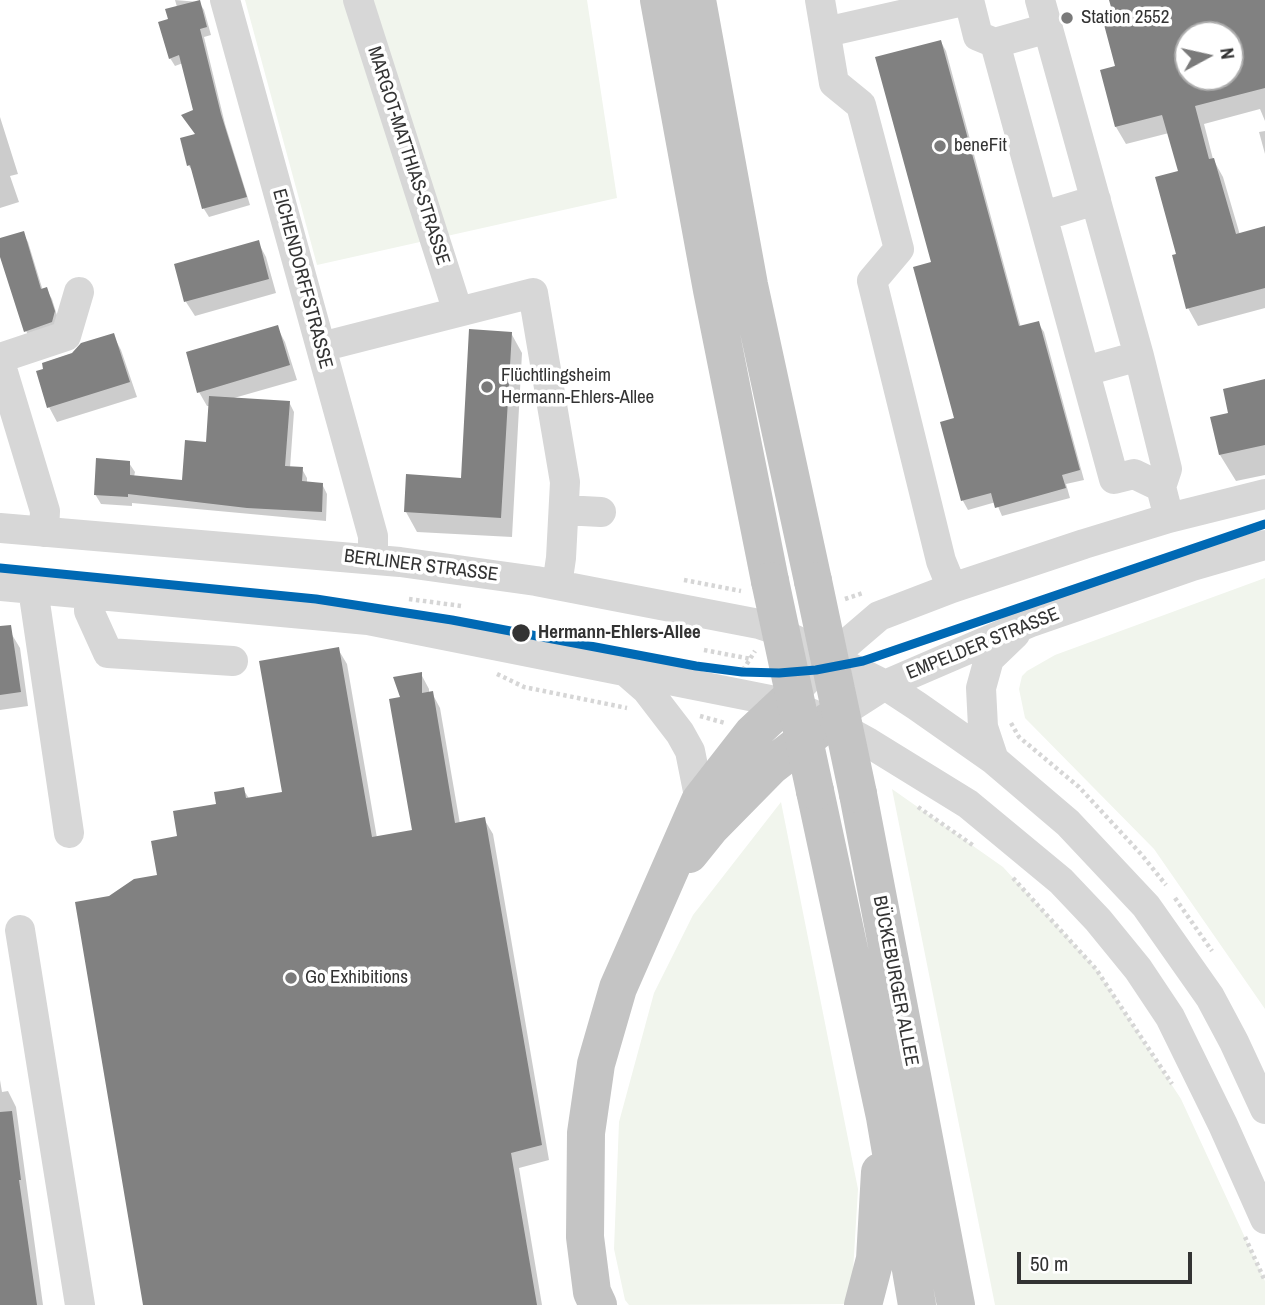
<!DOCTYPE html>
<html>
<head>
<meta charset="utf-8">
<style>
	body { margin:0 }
	#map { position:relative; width:1265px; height:1305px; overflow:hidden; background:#fff; font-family:"Archivo Narrow",sans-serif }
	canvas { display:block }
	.north { position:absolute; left:1174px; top:21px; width:70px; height:70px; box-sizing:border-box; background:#fff; border:2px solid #adadad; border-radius:50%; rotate:82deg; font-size:19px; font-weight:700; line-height:28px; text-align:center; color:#333 }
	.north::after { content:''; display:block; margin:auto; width:24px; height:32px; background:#7a7a7a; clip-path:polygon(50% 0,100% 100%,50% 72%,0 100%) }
	.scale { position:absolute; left:1017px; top:1252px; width:175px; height:32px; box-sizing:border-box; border:4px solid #333; border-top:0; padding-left:9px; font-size:21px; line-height:24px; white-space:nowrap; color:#333; -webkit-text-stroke:5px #fff; paint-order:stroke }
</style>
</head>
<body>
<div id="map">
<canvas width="1265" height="1305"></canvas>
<div class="north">N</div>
<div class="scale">50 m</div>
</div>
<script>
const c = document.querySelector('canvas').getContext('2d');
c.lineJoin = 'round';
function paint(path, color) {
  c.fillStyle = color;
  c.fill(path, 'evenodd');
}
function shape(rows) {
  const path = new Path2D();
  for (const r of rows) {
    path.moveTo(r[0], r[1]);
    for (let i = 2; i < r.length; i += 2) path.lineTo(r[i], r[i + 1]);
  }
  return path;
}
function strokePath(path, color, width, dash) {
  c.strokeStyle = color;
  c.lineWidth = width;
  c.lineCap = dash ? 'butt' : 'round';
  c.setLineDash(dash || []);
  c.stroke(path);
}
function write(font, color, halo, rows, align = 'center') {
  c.font = font + ' "Archivo Narrow",sans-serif';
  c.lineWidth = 7;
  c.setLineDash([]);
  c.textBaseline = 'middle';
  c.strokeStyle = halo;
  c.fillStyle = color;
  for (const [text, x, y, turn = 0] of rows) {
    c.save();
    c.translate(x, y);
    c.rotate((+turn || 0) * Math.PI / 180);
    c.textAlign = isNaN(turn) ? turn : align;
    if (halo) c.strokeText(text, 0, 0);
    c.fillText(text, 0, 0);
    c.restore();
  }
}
const green = shape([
	[245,0,587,0,617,198,317,265],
	[1265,578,1265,1009,1154,849,1025,718,1019,689,1022,676,1027,671,1055,655],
	[892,789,1003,867,1096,969,1181,1099,1265,1281,1265,1305,995,1305],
	[781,802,858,1189,851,1304,629,1305,625,1300,614,1249,619,1122,654,993,693,915]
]);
const shadow = shape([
	[175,0,199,2,204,10,211,35,204,37,225,124,250,205,209,217,204,209,194,173,189,166,182,139,197,135,196,111,183,63,175,66,170,58,170,21,177,7],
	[1111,0,1265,0,1265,121,1260,109,1204,124,1213,159,1223,177,1240,235,1265,228,1265,308,1198,326,1188,308,1178,255,1180,172,1169,133,1126,144,1116,127,1117,67,1115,15],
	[1188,35,1230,35,1230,77,1188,77],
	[941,42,946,51,1021,328,1038,323,1044,332,1084,480,1066,484,1070,498,1002,516,996,502,968,510,963,501,942,423,956,419,933,264],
	[0,117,18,174,10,176,19,202,0,208],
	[1265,131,1265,154,1259,132],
	[23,233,28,242,43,291,46,289,52,299,59,322,31,340,26,331,0,250,0,240],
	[258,242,266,257,276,293,195,316,186,302,176,265],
	[277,327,285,342,297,380,234,398,289,402,294,412,290,468,302,469,307,478,307,483,322,484,327,494,326,521,132,503,132,506,101,504,95,494,129,463,135,472,134,477,184,482,208,444,210,406,207,406,199,392],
	[511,333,522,353,512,537,417,532,406,512,462,479],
	[113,335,121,350,137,397,57,422,49,407],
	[1265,381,1265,475,1236,481,1220,455,1212,418,1230,414],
	[11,633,20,648,28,706,0,710,0,635],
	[338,649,347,664,377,838,414,832,402,698,421,674,429,689,429,694,432,693,440,708,460,824,484,819,493,834,549,1160,519,1168,542,1305,145,1305,109,898,159,876,179,838,218,805,243,789,250,800,284,794],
	[0,1080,2,1092,8,1091,16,1107,43,1305,0,1305]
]);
const building = shape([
	[200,0,207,27,200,29,221,114,247,197,202,209,190,165,187,166,180,138,195,134,181,115,193,110,179,55,169,59,158,22,168,19,165,9],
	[1109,0,1265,0,1265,88,1195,106,1209,159,1214,158,1236,234,1265,226,1265,288,1186,309,1172,255,1176,254,1155,177,1178,171,1162,115,1115,127,1100,70,1115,66,1102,17,1113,14],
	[1188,35,1230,35,1230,77,1188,77],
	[941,40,1019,326,1039,321,1080,470,1062,475,1066,488,995,508,991,493,961,501,940,422,954,418,913,267,931,262,875,57],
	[24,231,41,289,47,287,55,311,52,322,24,332,0,257,0,238],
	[259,240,269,279,184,302,174,264],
	[278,325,290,365,197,393,186,352],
	[469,329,512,332,501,518,404,512,406,474,461,478],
	[114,333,130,382,47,408,36,371,43,369,42,363,72,353,81,343],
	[1265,379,1265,445,1219,455,1210,417,1228,413,1223,389],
	[209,396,290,401,285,466,303,467,302,481,323,483,322,512,247,508,128,494,128,497,94,495,96,458,130,461,130,475,182,480,185,440,206,442],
	[11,625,21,692,0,695,0,626],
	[339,647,372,837,412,830,389,699,400,697,393,677,422,672,422,693,433,691,455,823,485,817,542,1145,511,1153,537,1305,143,1305,75,902,109,896,134,879,157,875,151,841,177,836,173,811,216,804,214,792,228,790,244,787,246,798,282,792,259,661],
	[12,1111,21,1180,19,1180,37,1305,0,1305,0,1112]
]);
const path = shape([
	[684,580,741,591],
	[409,599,461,606],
	[845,599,863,593],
	[704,650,751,659],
	[743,670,755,651],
	[497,674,524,687,627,708],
	[700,716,725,723],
	[1011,723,1019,737,1079,787,1141,854,1166,885],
	[918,807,974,846],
	[1013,878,1096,969,1172,1084],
	[1175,898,1212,951],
	[1245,1237,1265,1281]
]);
const minor = shape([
	[225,0,373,536,373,559],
	[358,0,458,312],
	[820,0,834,83,861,105,899,249,872,281,941,561,952,588],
	[969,0,978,36,995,43,1048,28],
	[1040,0,1139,356,1167,469,1161,487,1169,518],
	[826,32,967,0],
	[995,43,1114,479,1134,474,1161,487],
	[1043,216,1096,200],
	[321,347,533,293,565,482,561,558,557,585],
	[0,358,66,336,79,292],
	[0,362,45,511,44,532],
	[1085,371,1139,356],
	[564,510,601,512],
	[0,528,400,562,536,581,759,624,771,628,885,685,917,706,994,760,1068,823,1146,906,1210,997,1234,1042,1265,1109],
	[0,586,368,620,785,703,829,721,869,743,968,804,1061,881,1098,920,1138,969,1170,1017,1223,1125,1265,1219],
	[33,589,69,833],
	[89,594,89,611,108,653,233,661],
	[624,670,647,690,680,733,690,751,700,801],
	[785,703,816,670,879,616,952,588,1084,544,1169,518,1265,494],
	[829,721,885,685,1031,622,1192,566,1265,545],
	[994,760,983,727,981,688,989,659,1015,634],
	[20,930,80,1305]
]);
const highway = shape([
	[659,0,712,290,770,581],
	[697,0,749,285,813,581],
	[815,791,885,1117,917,1305],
	[858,794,956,1305],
	[689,854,710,828,771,766,829,721],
	[598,1305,592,1292,585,1237,586,1133,596,1064,618,988,700,801,753,733,785,703],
	[863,1305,875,1259,880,1172]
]);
const highwayBridge = shape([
	[770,581,815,791],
	[813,581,858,794]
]);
const tram1 = shape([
	[0,568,316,599,452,620,696,666,742,672,779,673,816,670,863,661,1265,524]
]);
const markers = [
	[1067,18,7,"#7a7a7a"],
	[940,146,7,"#7a7a7a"],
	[487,387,7,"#7a7a7a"],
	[521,633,10,"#333"],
	[291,978,7,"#7a7a7a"]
];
const poiNames = [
	["Station 2552",1081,18],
	["beneFit",954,146],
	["Flüchtlingsheim",501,376],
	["Hermann-Ehlers-Allee",501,398],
	["Go Exhibitions",305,978]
];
const streetNames = [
	["MARGOT-MATTHIAS-STRASSE",408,156,72],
	["EICHENDORFFSTRASSE",302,279,75],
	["BERLINER STRASSE",421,566,7],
	["EMPELDER STRASSE",983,644,-22],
	["BÜCKEBURGER ALLEE",895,981,79]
];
const stopNames = [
	["Hermann-Ehlers-Allee",538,633]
];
paint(green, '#f1f5ed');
paint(shadow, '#0003');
paint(building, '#818181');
strokePath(path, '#d6d6d6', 4.5, [3.5, 3.5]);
strokePath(minor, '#d7d7d7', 30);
strokePath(highway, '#c4c4c4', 38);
strokePath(highwayBridge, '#c4c4c4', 38);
strokePath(tram1, '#0069b4', 9);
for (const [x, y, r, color] of markers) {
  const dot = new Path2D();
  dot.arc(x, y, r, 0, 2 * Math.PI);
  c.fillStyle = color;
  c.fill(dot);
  strokePath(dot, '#fff', 2.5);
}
write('19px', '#333', '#fff', poiNames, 'left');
write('19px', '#333', '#fff', streetNames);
write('bold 19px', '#333', '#fff', stopNames, 'left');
</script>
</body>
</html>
